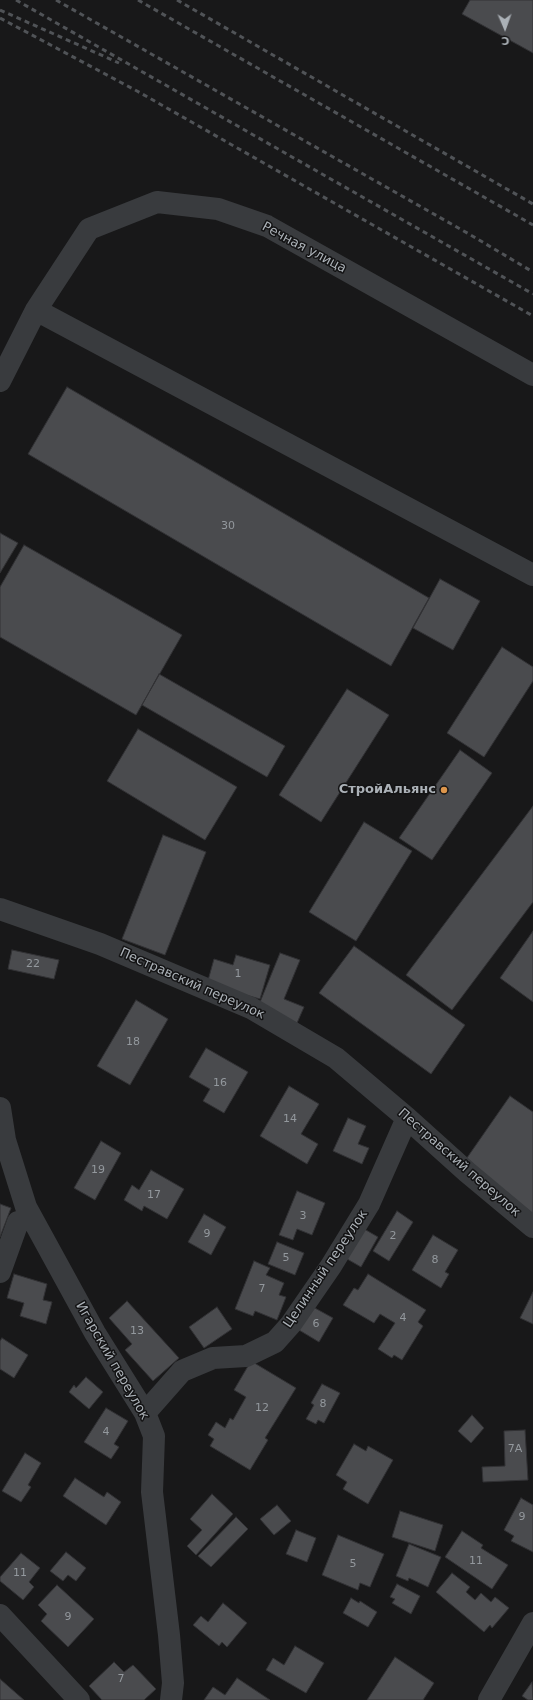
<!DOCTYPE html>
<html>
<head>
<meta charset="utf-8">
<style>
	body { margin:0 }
	#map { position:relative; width:533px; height:1700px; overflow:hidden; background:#181819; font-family:"DejaVu Sans",sans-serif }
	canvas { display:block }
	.north { position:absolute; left:485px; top:8px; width:40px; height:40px; -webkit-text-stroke:3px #131314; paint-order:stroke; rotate:178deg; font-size:11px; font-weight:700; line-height:16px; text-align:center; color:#abb1b7 }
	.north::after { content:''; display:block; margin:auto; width:14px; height:18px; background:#abb1b7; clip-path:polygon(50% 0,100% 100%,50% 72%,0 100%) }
</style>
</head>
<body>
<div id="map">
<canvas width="533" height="1700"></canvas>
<div class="north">С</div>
</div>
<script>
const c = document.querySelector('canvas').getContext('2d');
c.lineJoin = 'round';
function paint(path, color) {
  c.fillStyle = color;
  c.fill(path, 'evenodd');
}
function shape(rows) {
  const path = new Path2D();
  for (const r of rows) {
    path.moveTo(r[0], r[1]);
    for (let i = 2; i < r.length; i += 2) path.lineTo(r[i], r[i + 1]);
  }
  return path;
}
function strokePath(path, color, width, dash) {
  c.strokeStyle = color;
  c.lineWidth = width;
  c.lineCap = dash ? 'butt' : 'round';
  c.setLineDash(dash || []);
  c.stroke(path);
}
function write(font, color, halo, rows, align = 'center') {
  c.font = font + ' "DejaVu Sans",sans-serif';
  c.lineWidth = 3;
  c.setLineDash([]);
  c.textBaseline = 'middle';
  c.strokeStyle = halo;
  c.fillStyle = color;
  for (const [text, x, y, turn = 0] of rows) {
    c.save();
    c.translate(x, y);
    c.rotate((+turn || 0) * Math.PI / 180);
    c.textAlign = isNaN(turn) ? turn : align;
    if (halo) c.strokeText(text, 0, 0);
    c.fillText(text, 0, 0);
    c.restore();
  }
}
const building = shape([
	[470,0,533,0,533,53,462,14,470,0],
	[67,387,429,598,391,666,28,454,67,387],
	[0,533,18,543,0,573,0,533],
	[24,545,182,635,136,715,0,637,0,587,24,545],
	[440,579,480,601,453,650,413,628,440,579],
	[502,647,533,667,533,681,484,757,447,733,502,647],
	[159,674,285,746,267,777,142,705,159,674],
	[347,689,389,715,321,822,279,795,347,689],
	[138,729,237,787,205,840,107,781,138,729],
	[460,750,492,773,432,860,399,838,460,750],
	[533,806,533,902,452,1010,406,975,533,806],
	[364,822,412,851,356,941,309,912,364,822],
	[163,835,206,852,165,955,122,939,163,835],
	[533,931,533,1002,500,978,533,931],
	[354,946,465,1025,431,1074,319,993,354,946],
	[12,950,59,960,54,979,8,969,12,950],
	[280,953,300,960,284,999,304,1007,297,1023,258,1007,280,953],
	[236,955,270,965,260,999,207,984,214,959,233,965,236,955],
	[136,1000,168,1019,130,1085,97,1066,136,1000],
	[206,1048,248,1072,224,1113,203,1101,210,1089,189,1077,206,1048],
	[289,1086,319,1104,301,1134,318,1144,307,1164,260,1136,289,1086],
	[510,1096,533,1112,533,1215,462,1165,510,1096],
	[348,1118,366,1126,358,1144,369,1148,362,1164,333,1151,348,1118],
	[101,1141,121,1153,95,1200,74,1188,101,1141],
	[151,1170,184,1189,167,1219,144,1206,142,1211,124,1200,132,1185,139,1190,151,1170],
	[297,1191,325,1203,312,1235,297,1229,293,1240,279,1235,297,1191],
	[0,1204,11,1208,0,1237,0,1204],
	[397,1211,413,1222,389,1261,373,1251,397,1211],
	[204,1214,226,1227,211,1255,188,1242,204,1214],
	[359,1226,378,1237,361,1267,342,1256,359,1226],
	[433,1235,458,1250,445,1272,449,1274,441,1288,412,1270,433,1235],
	[277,1242,304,1253,295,1275,268,1264,277,1242],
	[254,1261,270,1268,266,1275,284,1283,279,1295,286,1297,277,1320,255,1311,253,1316,235,1309,254,1261],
	[14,1274,47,1284,43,1300,52,1302,46,1324,20,1316,24,1303,7,1298,14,1274],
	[368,1274,426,1310,418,1322,423,1326,402,1360,394,1355,392,1358,378,1349,395,1323,380,1314,374,1323,343,1305,354,1288,358,1290,368,1274],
	[533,1292,533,1324,520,1318,533,1292],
	[127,1301,179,1358,153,1381,125,1350,132,1344,109,1318,127,1301],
	[217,1307,232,1329,204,1348,189,1327,217,1307],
	[313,1307,333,1318,319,1342,299,1330,313,1307],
	[2,1338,28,1355,14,1378,0,1369,0,1341,2,1338],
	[251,1361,296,1388,265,1438,268,1440,250,1470,210,1446,214,1439,208,1435,216,1422,225,1428,230,1418,233,1420,246,1397,234,1390,251,1361],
	[86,1377,103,1392,89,1409,69,1392,74,1385,76,1388,86,1377],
	[322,1384,340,1393,324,1423,318,1420,316,1424,306,1419,314,1405,311,1403,322,1384],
	[106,1408,128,1421,114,1444,119,1447,111,1459,84,1442,106,1408],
	[472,1415,484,1428,471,1443,458,1431,472,1415],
	[525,1430,528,1480,483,1482,482,1467,505,1466,504,1431,525,1430],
	[354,1444,366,1451,368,1446,393,1460,368,1504,343,1489,347,1482,336,1475,354,1444],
	[25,1453,41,1463,28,1485,31,1487,21,1502,2,1491,25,1453],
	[75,1478,104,1497,107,1492,121,1502,106,1525,63,1496,75,1478],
	[212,1494,233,1514,196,1555,187,1546,202,1530,190,1519,212,1494],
	[521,1498,533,1505,533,1552,511,1541,514,1536,504,1530,521,1498],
	[277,1505,291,1521,274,1535,260,1519,277,1505],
	[400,1511,443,1525,435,1551,392,1537,400,1511],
	[236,1517,248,1529,211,1567,198,1556,236,1517],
	[296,1530,316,1538,307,1562,286,1554,296,1530],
	[462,1531,483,1545,481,1548,508,1565,492,1589,445,1557,462,1531],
	[338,1535,384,1554,370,1587,360,1583,358,1590,322,1575,338,1535],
	[409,1544,441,1557,428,1587,409,1578,408,1581,396,1576,409,1544],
	[66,1552,86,1568,76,1581,68,1575,63,1581,50,1571,66,1552],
	[21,1553,40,1568,29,1582,34,1587,23,1600,0,1581,0,1577,21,1553],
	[452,1573,470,1587,466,1592,475,1600,481,1593,491,1602,495,1597,509,1608,492,1628,490,1625,484,1632,436,1592,452,1573],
	[397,1584,420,1596,411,1614,392,1603,395,1599,390,1597,397,1584],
	[57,1585,94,1619,68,1647,41,1621,47,1614,38,1605,57,1585],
	[351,1598,359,1603,360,1601,377,1612,368,1627,343,1613,351,1598],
	[223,1603,247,1623,227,1647,222,1642,219,1646,193,1625,201,1616,208,1622,223,1603],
	[295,1646,324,1663,306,1693,266,1670,273,1658,284,1665,295,1646],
	[395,1657,434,1683,423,1700,367,1700,395,1657],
	[114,1662,124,1672,133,1665,156,1689,144,1700,102,1700,89,1686,114,1662],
	[237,1678,270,1700,204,1700,213,1687,225,1695,237,1678],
	[0,1679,24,1700,0,1700,0,1679],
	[532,1682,533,1700,528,1700,522,1696,532,1682]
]);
const minor = shape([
	[36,310,533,575],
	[0,381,36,310,89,229,157,202,218,209,267,226,533,375],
	[0,909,100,944,251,1008,336,1058,407,1118,467,1172,533,1227],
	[0,1108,5,1140,26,1207,95,1333,145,1413,154,1436,152,1492,169,1635,173,1683,171,1700],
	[0,1272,18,1222],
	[145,1413,182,1371,213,1358,246,1356,275,1342,291,1324,331,1266,369,1204,407,1118],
	[0,1615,79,1700],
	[489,1700,533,1623]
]);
const rail = shape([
	[16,0,533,294],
	[56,0,469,234,533,272],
	[138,0,533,225],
	[177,0,533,204],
	[0,10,119,63],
	[0,18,137,91,533,316]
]);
const markers = [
	[444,790,4,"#dd964c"]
];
const numberNames = [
	["30",228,526],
	["22",33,964],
	["1",238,974],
	["18",133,1042],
	["16",220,1083],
	["14",290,1119],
	["19",98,1170],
	["17",154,1195],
	["3",303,1216],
	["9",207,1234],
	["2",393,1236],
	["5",286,1258],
	["8",435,1260],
	["7",262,1289],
	["4",403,1318],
	["6",316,1324],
	["13",137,1331],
	["8",323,1404],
	["12",262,1408],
	["4",106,1432],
	["7А",515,1449],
	["9",522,1517],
	["11",476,1561],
	["5",353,1564],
	["11",20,1573],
	["9",68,1617],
	["7",121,1679]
];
const streetNames = [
	["Речная улица",304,248,28],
	["Пестравский переулок",192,984,24],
	["Пестравский переулок",459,1163,41],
	["Целинный переулок",326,1269,-56],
	["Игарский переулок",112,1361,60]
];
const poiNames = [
	["СтройАльянс",436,790]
];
paint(building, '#4a4b4e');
strokePath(building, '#323235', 1);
strokePath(minor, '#393b3e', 22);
strokePath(rail, '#505357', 3, [5, 4]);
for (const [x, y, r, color] of markers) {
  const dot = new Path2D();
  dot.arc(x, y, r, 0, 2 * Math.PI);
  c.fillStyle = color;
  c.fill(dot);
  strokePath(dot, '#131314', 1.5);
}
write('11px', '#93989d', null, numberNames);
write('13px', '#abb1b7', '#131314', streetNames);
write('bold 13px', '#abb1b7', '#131314', poiNames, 'right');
</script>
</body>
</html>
